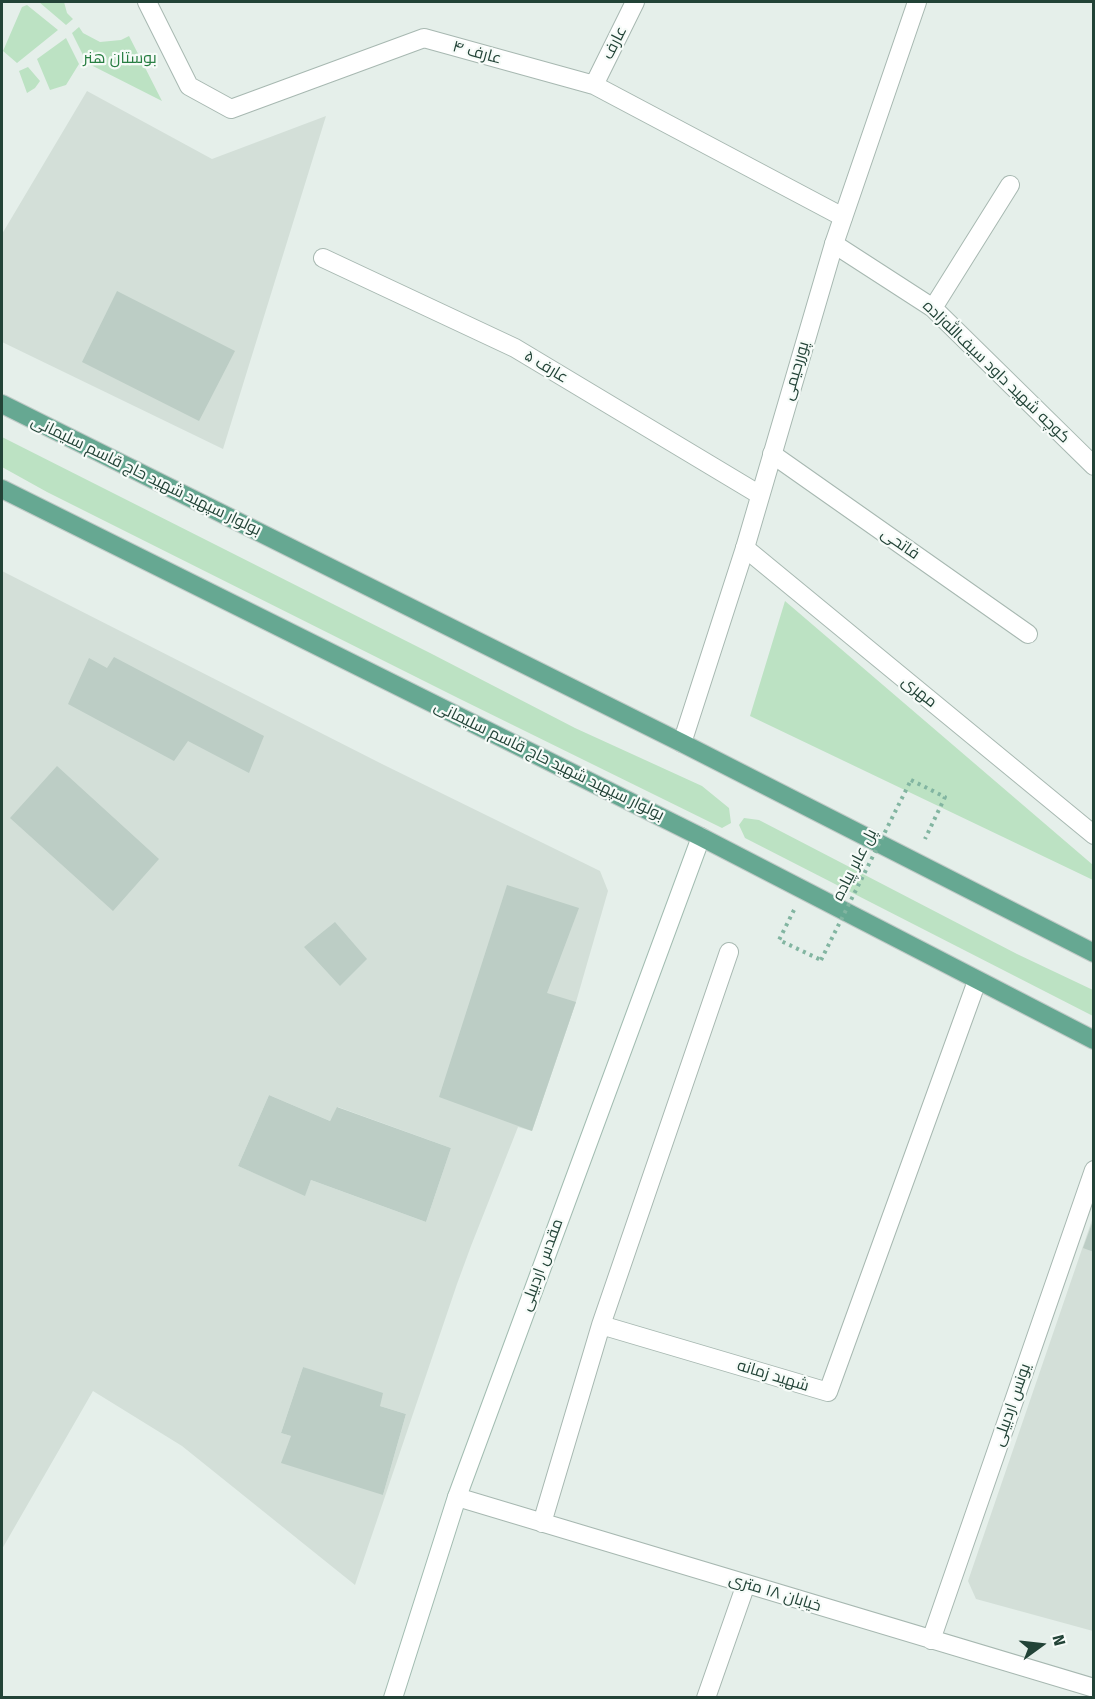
<!DOCTYPE html>
<html>
<head>
<meta charset="utf-8">
<style>
	body { margin:0 }
	#map { position:relative; width:1095px; height:1699px; overflow:hidden; background:#e5efea; font-family:"Fira Sans",sans-serif }
	canvas { display:block }
	.frame { position:absolute; inset:0; border:3px solid #224337; pointer-events:none }
	.north { position:absolute; left:1011px; top:1615px; width:60px; height:60px; -webkit-text-stroke:4px #f6fbf8; paint-order:stroke; rotate:75deg; font-size:16px; font-weight:700; line-height:24px; text-align:center; color:#224337 }
	.north::after { content:''; display:block; margin:auto; width:21px; height:27px; background:#224337; clip-path:polygon(50% 0,100% 100%,50% 72%,0 100%) }
</style>
</head>
<body>
<div id="map">
<canvas width="1095" height="1699"></canvas>
<div class="frame"></div>
<div class="north">N</div>
</div>
<script>
const c = document.querySelector('canvas').getContext('2d');
c.lineJoin = 'round';
function paint(path, color) {
  c.fillStyle = color;
  c.fill(path, 'evenodd');
}
function shape(rows) {
  const path = new Path2D();
  for (const r of rows) {
    path.moveTo(r[0], r[1]);
    for (let i = 2; i < r.length; i += 2) path.lineTo(r[i], r[i + 1]);
  }
  return path;
}
function strokePath(path, color, width, dash) {
  c.strokeStyle = color;
  c.lineWidth = width;
  c.lineCap = dash ? 'butt' : 'round';
  c.setLineDash(dash || []);
  c.stroke(path);
}
function write(font, color, halo, rows, align = 'center') {
  c.font = font + ' "Fira Sans",Cairo,sans-serif';
  c.lineWidth = 4.5;
  c.setLineDash([]);
  c.textBaseline = 'middle';
  c.strokeStyle = halo;
  c.fillStyle = color;
  for (const [text, x, y, turn = 0] of rows) {
    c.save();
    c.translate(x, y);
    c.rotate((+turn || 0) * Math.PI / 180);
    c.textAlign = isNaN(turn) ? turn : align;
    if (halo) c.strokeText(text, 0, 0);
    c.fillText(text, 0, 0);
    c.restore();
  }
}
const built = shape([
	[87,91,212,159,326,116,223,449,2,342,2,234],
	[2,571,382,764,600,871,608,891,576,1002,532,1131,518,1127,471,1246,457,1284,355,1585,182,1446,93,1391,2,1549],
	[269,1095,330,1121,338,1107,451,1148,426,1222,311,1180,305,1195,238,1166],
	[303,1367,380,1406,406,1414,383,1495,291,1436,281,1433],
	[1093,1217,1093,1631,976,1599,968,1581]
]);
const green = shape([
	[39,2,64,2,67,13,73,19,66,25],
	[27,5,58,30,17,63,3,51,22,7],
	[79,27,83,33,100,42,121,40,129,36,162,101,87,63,72,33],
	[66,38,79,64,66,85,50,90,37,59],
	[28,67,40,81,35,88,27,93,19,71],
	[2,437,432,654,575,728,702,786,729,808,731,823,722,828,458,698,47,492,2,467],
	[785,601,1093,865,1093,880,750,716],
	[744,818,759,820,1017,954,1093,990,1093,1016,745,838,739,825]
]);
const building = shape([
	[117,291,235,351,199,421,82,362],
	[114,657,264,736,249,773,188,741,174,761,68,704,89,658,107,668],
	[57,766,159,859,113,911,10,818],
	[507,885,579,908,547,993,576,1002,532,1131,439,1097],
	[335,922,367,959,340,986,304,947],
	[269,1095,330,1121,337,1107,451,1148,426,1222,311,1180,305,1196,238,1166],
	[1094,1218,1094,1252,1083,1248],
	[303,1367,383,1393,380,1406,406,1414,383,1495,281,1463,291,1436,281,1433]
]);
const path = shape([
	[911,780,945,797,925,839],
	[794,910,779,940,821,960]
]);
const minor = shape([
	[147,2,189,86,231,109,424,38,594,85,843,217],
	[594,85,635,2],
	[834,244,933,308,1094,466],
	[323,258,515,348,760,495],
	[933,308,1010,185],
	[772,454,1028,634],
	[745,548,1094,835],
	[601,1325,729,952],
	[457,1497,1094,1688],
	[542,1523,601,1325,828,1392,977,981],
	[931,1640,1094,1170],
	[706,1698,746,1584]
]);
const tertiary = shape([
	[682,743,745,548,834,244,917,2]
]);
const secondary = shape([
	[393,1698,457,1497,701,837]
]);
const primary = shape([
	[2,404,682,743,1094,953],
	[2,489,701,837,1094,1040]
]);
const pathBridge = shape([
	[821,960,911,780]
]);
const streetNames = [
	["عارف",615,43,-63],
	["عارف ۴",477,53,15],
	["عارف ۵",546,367,31],
	["پوررحیمی",796,371,-74],
	["کوچه شهید داود سیف‌الله‌زاده",996,372,44],
	["بولوار سپهبد شهید حاج قاسم سلیمانی",146,476,26],
	["فاتحی",900,544,35],
	["مهری",919,692,39],
	["بولوار سپهبد شهید حاج قاسم سلیمانی",549,761,26],
	["پل عابر پیاده",855,865,-63],
	["مقدس اردبیلی",542,1265,-70],
	["شهید زمانه",773,1376,17],
	["یونس اردبیلی",1012,1405,-71],
	["خیابان ۱۸ متری",775,1593,17]
];
const parkNames = [
	["بوستان هنر",120,59]
];
paint(built, '#d3dfd8');
paint(green, '#bce2c3');
paint(building, '#bccdc5');
strokePath(minor, '#a7b8b1', 20);
strokePath(tertiary, '#a7b8b1', 20);
strokePath(secondary, '#a2bcb1', 20);
strokePath(primary, '#c1cac7', 20);
strokePath(path, '#82b5a1', 4, [3, 4.5]);
strokePath(minor, '#fff', 18);
strokePath(tertiary, '#fff', 18);
strokePath(secondary, '#fff', 18);
strokePath(primary, '#66a892', 18);
strokePath(pathBridge, '#82b5a1', 4, [3, 4.5]);
write('16px', '#224337', '#f6fbf8', streetNames);
write('16px', '#287e42', '#f6fbf8', parkNames);
</script>
</body>
</html>
